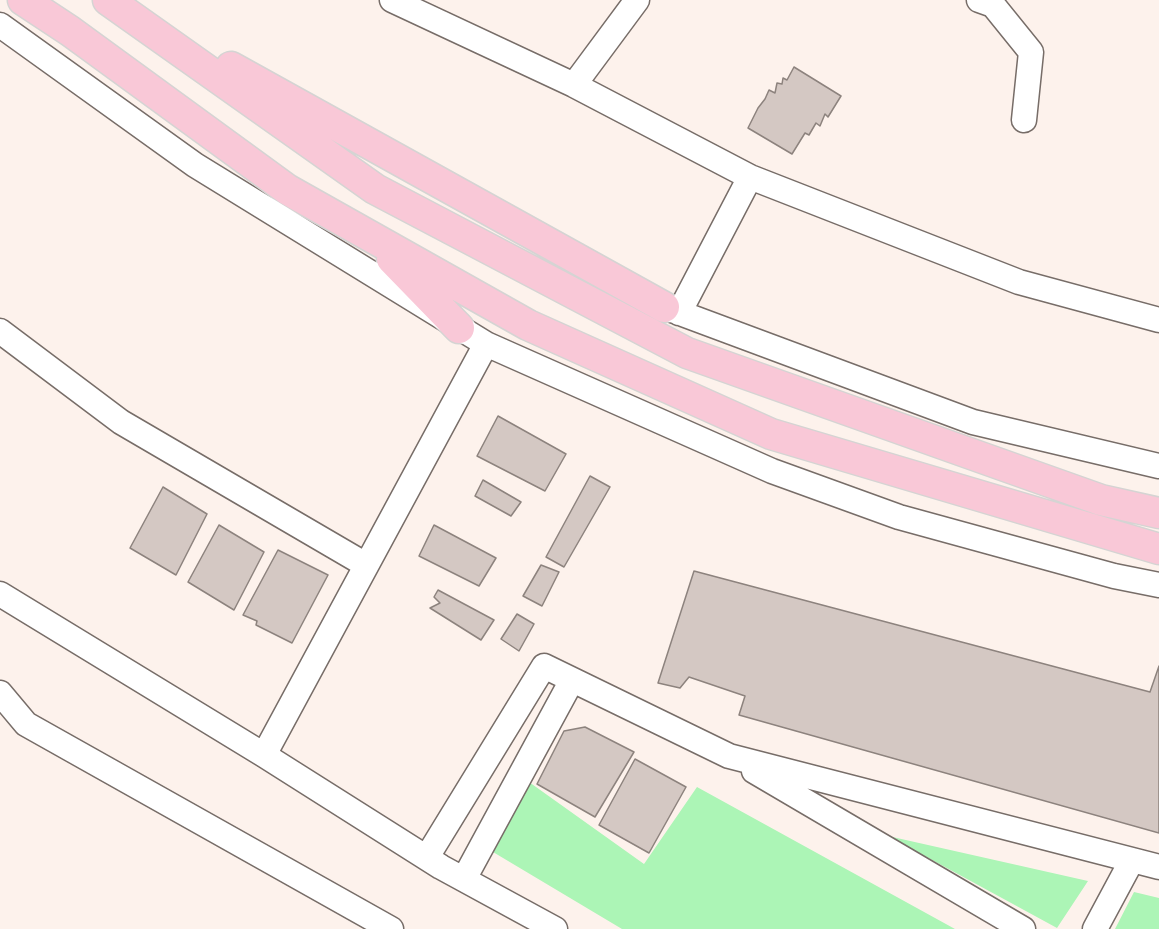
<!DOCTYPE html>
<html>
<head>
<meta charset="utf-8">
<style>
	body { margin:0 }
	canvas { display:block; background:#fdf2ec }
</style>
</head>
<body>
<canvas width="1159" height="929"></canvas>
<script>
const c = document.querySelector('canvas').getContext('2d');
c.lineJoin = 'round';
function paint(path, color) {
  c.fillStyle = color;
  c.fill(path, 'evenodd');
}
function shape(rows) {
  const path = new Path2D();
  for (const r of rows) {
    path.moveTo(r[0], r[1]);
    for (let i = 2; i < r.length; i += 2) path.lineTo(r[i], r[i + 1]);
  }
  return path;
}
function strokePath(path, color, width, dash) {
  c.strokeStyle = color;
  c.lineWidth = width;
  c.lineCap = dash ? 'butt' : 'round';
  c.setLineDash(dash || []);
  c.stroke(path);
}
const green = shape([
	[529,782,644,864,697,787,955,929,622,929,493,852],
	[888,836,1088,881,1057,928],
	[1134,892,1159,898,1159,929,1115,929]
]);
const building = shape([
	[794,67,841,96,828,117,825,114,820,126,816,123,809,135,805,133,792,154,748,128,758,108,765,99,769,90,775,93,777,83,782,84,783,78,787,80,794,67],
	[498,416,566,454,545,491,477,456,498,416],
	[590,476,610,487,564,567,546,557,590,476],
	[483,480,521,502,511,516,475,496,483,480],
	[163,487,207,514,176,575,130,548,163,487],
	[219,525,264,552,234,610,188,582,219,525],
	[434,525,496,558,479,586,419,556,434,525],
	[278,550,328,575,292,643,256,625,257,621,243,615,278,550],
	[541,565,559,572,542,606,523,596,541,565],
	[694,571,1150,692,1159,666,1159,833,739,715,745,696,689,677,680,688,658,683,694,571],
	[438,590,494,620,481,640,430,608,440,603,434,597,438,590],
	[517,614,534,624,519,651,501,639,517,614],
	[585,727,634,752,595,817,537,784,564,731,585,727],
	[635,759,686,787,649,853,599,825,635,759]
]);
const minor = shape([
	[392,0,574,85,750,177,1019,282,1159,320],
	[979,0,993,5,1031,52,1024,120],
	[0,25,195,165,486,344,772,471,899,517,1114,576,1159,585],
	[574,85,637,0],
	[664,307,973,422,1159,466],
	[679,313,750,177],
	[0,331,121,422,366,565],
	[0,594,264,755,441,867,555,929],
	[0,693,26,724,391,929],
	[264,755,486,344],
	[754,771,1023,929],
	[427,857,544,666,729,756,1159,867],
	[464,879,572,680],
	[1095,929,1132,860]
]);
const major = shape([
	[23,0,70,31,288,190,528,325,771,434,1159,549],
	[108,0,375,189,687,353,1101,500,1159,513],
	[231,67,664,307],
	[392,259,459,328]
]);
paint(green, '#acf5b6');
paint(building, '#d4c8c3');
strokePath(building, '#8d837e', 1.5);
strokePath(minor, '#776d68', 27);
strokePath(major, '#d5d4d3', 33);
strokePath(minor, '#fff', 24);
strokePath(major, '#f9c8d7', 30);
</script>
</body>
</html>
